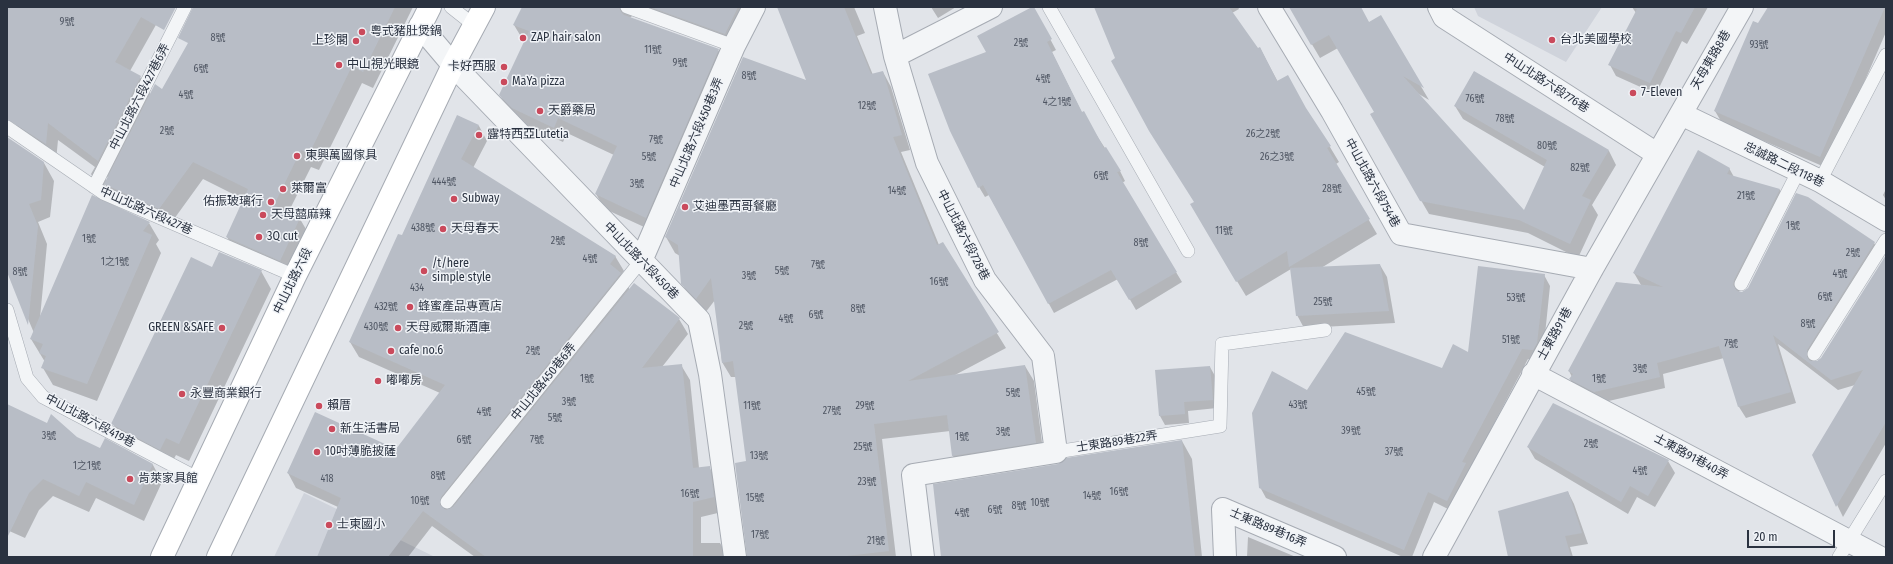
<!DOCTYPE html>
<html>
<head>
<meta charset="utf-8">
<style>
	body { margin:0 }
	#map { position:relative; width:1893px; height:564px; overflow:hidden; background:#e1e4e9; font-family:"Fira Sans Condensed",sans-serif }
	canvas { display:block }
	.frame { position:absolute; inset:0; border:8px solid #2a3240; pointer-events:none }
	.scale { position:absolute; left:1747px; top:530px; width:88px; height:18px; box-sizing:border-box; border:2px solid #2a3240; border-top:0; padding-left:5px; font-size:12px; line-height:14px; white-space:nowrap; color:#2a3240; -webkit-text-stroke:3px #f0f3f7; paint-order:stroke }
</style>
</head>
<body>
<div id="map">
<canvas width="1893" height="564"></canvas>
<div class="frame"></div>
<div class="scale">20 m</div>
</div>
<script>
const c = document.querySelector('canvas').getContext('2d');
c.lineJoin = 'round';
function paint(path, color) {
  c.fillStyle = color;
  c.fill(path, 'evenodd');
}
function shape(rows) {
  const path = new Path2D();
  for (const r of rows) {
    path.moveTo(r[0], r[1]);
    for (let i = 2; i < r.length; i += 2) path.lineTo(r[i], r[i + 1]);
  }
  return path;
}
function strokePath(path, color, width, dash) {
  c.strokeStyle = color;
  c.lineWidth = width;
  c.lineCap = dash ? 'butt' : 'round';
  c.setLineDash(dash || []);
  c.stroke(path);
}
function write(font, color, halo, rows, align = 'center') {
  c.font = font + ' "Fira Sans Condensed","Noto Sans TC",sans-serif';
  c.lineWidth = 3;
  c.setLineDash([]);
  c.textBaseline = 'middle';
  c.strokeStyle = halo;
  c.fillStyle = color;
  for (const [text, x, y, turn = 0] of rows) {
    c.save();
    c.translate(x, y);
    c.rotate((+turn || 0) * Math.PI / 180);
    c.textAlign = isNaN(turn) ? turn : align;
    if (halo) c.strokeText(text, 0, 0);
    c.fillText(text, 0, 0);
    c.restore();
  }
}
const built = shape([
	[1474,7,1602,7,1566,62,1478,16],
	[304,493,435,557,274,557]
]);
const shadow = shape([
	[7,7,166,7,130,71,140,77,151,95,163,90,209,7,413,7,373,88,362,83,319,170,311,167,288,213,300,219,310,236,290,278,237,255,227,237,245,200,203,179,169,226,116,202,105,184,101,191,91,174,95,167,58,140,56,161,26,140,7,109],
	[100,171,109,178,107,182],
	[523,7,753,7,734,49,634,14,630,18,718,50,727,65,655,232,605,209,596,194,614,155,567,133,563,142,522,123,509,110,500,95,526,41,523,40,514,25],
	[778,7,854,7,865,33,857,36,873,75,883,72,891,87,910,150,901,152,939,245,942,244,1006,348,955,375,1025,366,1034,381,1044,458,962,471,953,456,950,431,882,439,896,557,748,557,747,462,736,377,731,377,722,362,715,300,705,313,691,299,682,283,680,256,675,253,666,237,808,82],
	[931,7,956,7,938,18],
	[1033,7,1056,50,1052,52,1082,113,1120,171,1125,181,1122,183,1182,282,1136,310,1118,279,1054,313,989,195,985,197,979,187,987,53],
	[1095,7,1238,7,1239,9,1232,13,1258,49,1260,48,1278,82,1309,114,1330,147,1339,162,1336,164,1377,234,1321,268,1380,265,1387,277,1395,323,1304,328,1297,315,1291,269,1246,296,1200,220,1195,202,1116,59],
	[1290,7,1360,7,1369,23,1380,17,1429,100,1417,93,1524,212,1545,167,1463,119,1455,106,1474,72,1609,151,1616,165,1592,205,1598,215,1578,258,1528,233,1429,214,1371,114,1375,112,1338,48,1320,58],
	[1632,7,1708,7,1687,44,1682,41,1656,94,1616,76,1610,65,1636,13],
	[1769,7,1886,7,1886,32,1827,168,1722,123,1715,111,1759,24],
	[458,116,479,126,487,141,473,168,615,256,624,271,621,275,630,290,634,284,679,319,688,334,662,367,681,365,690,380,699,468,709,467,718,482,722,512,701,517,701,543,720,543,728,557,475,557,432,526,408,557,318,557,338,507,296,488,288,473,396,450,440,393,359,357,350,342,402,237],
	[7,138,44,163,54,181,50,217,38,222,47,244,40,318,149,223,159,240,156,244,161,253,97,401,53,385,43,368,45,362,31,339,34,333,7,269],
	[1729,168,1734,177,1780,190,1786,201,1739,292,1742,293,1874,243,1881,254,1813,362,1818,362,1822,359,1886,257,1886,443,1843,517,1813,455,1855,385,1838,390,1778,344,1796,403,1746,418,1739,407,1724,358,1663,374,1665,388,1600,403,1577,390,1570,379,1572,377,1569,371,1617,283,1641,285,1634,273],
	[1886,189,1886,200,1883,195],
	[212,268,261,271,271,289,189,461,176,455,170,466,123,441,113,424],
	[1544,275,1550,286,1543,354,1539,361,1528,359,1469,471,1454,512,1434,502,1412,557,1403,557,1266,498,1260,487,1308,391,1443,370,1469,354],
	[1210,367,1215,376,1217,408,1188,411,1189,423,1165,425,1160,416,1156,371],
	[7,414,100,450,105,440,153,465,162,482,144,521,96,498,89,512,53,496,39,510,25,538,7,530],
	[1182,441,1192,459,1202,557,959,557,1058,465],
	[1528,447,1668,461,1675,473,1655,507,1637,497,1628,514,1535,459],
	[1568,492,1574,504,1588,544,1570,547,1573,557,1509,557],
	[1248,537,1296,557,1247,557]
]);
const building = shape([
	[7,7,176,7,164,30,141,17,115,62,141,76,98,161,48,123,46,144,7,119],
	[193,7,395,7,363,72,352,66,309,154,301,150,274,205,300,218,280,261,226,237,248,189,193,162,159,209,104,184,155,84,162,89,188,43,178,38],
	[522,7,619,7,621,12,624,15,719,49,646,218,595,194,617,146,558,118,554,128,512,108,499,95,529,31,513,25],
	[650,7,738,7,725,34],
	[777,7,844,7,871,74,883,71,902,135,893,137,937,245,943,242,999,332,908,381,1025,365,1036,443,952,456,947,415,874,424,889,551,837,557,747,557,735,463,746,461,733,361,722,363,711,278,696,299,681,284,678,245,665,237,743,57,806,80],
	[1032,7,1034,7,1052,39,1047,42,1082,112,1084,111,1104,148,1106,147,1121,171,1117,172,1177,272,1129,300,1111,270,1048,304,983,185,978,188,950,131,928,74,986,52,977,36],
	[1094,7,1229,7,1258,48,1260,47,1277,81,1288,75,1306,108,1331,146,1327,148,1370,219,1289,267,1287,251,1236,282,1190,204,1194,202,1149,131,1111,61,1115,58],
	[1289,7,1361,7,1369,22,1381,15,1424,88,1403,76,1524,210,1547,160,1454,106,1474,71,1609,150,1582,196,1591,200,1570,244,1519,220,1420,201,1370,114,1374,112,1329,35,1311,45],
	[1632,7,1695,7,1681,33,1676,31,1650,83,1608,65,1637,9],
	[1768,7,1885,7,1820,157,1714,111,1753,21,1758,23],
	[457,115,479,125,461,159,616,256,610,264,621,273,441,497,440,505,446,510,453,507,634,283,680,318,642,368,682,364,693,468,710,466,714,497,693,502,693,557,486,557,423,511,388,557,317,557,341,498,287,473,315,412,396,449,445,385,349,342,398,234,402,235],
	[7,137,44,162,41,200,29,204,38,226,28,325,7,272],
	[1698,150,1730,168,1727,174,1780,189,1734,280,1733,285,1737,291,1742,292,1748,288,1796,193,1808,197,1875,242,1807,350,1807,357,1810,361,1817,361,1821,358,1886,255,1886,422,1836,507,1812,455,1863,370,1831,380,1773,335,1791,392,1738,407,1719,346,1657,363,1660,377,1594,392,1569,379,1573,374,1568,371,1616,282,1663,287,1633,273],
	[92,195,150,222,143,231,152,235,87,384,41,368,46,356,39,353,43,344,30,339],
	[219,252,262,270,179,444,166,438,160,450,111,424,191,257,212,267],
	[1380,264,1389,311,1296,316,1290,268],
	[1478,266,1545,274,1537,343,1533,350,1522,349,1462,462,1466,463,1447,501,1428,492,1404,550,1259,488,1252,413,1272,371,1307,390,1345,332,1442,368,1453,344,1468,352],
	[1210,366,1213,400,1184,402,1185,414,1159,416,1155,370],
	[1553,403,1669,460,1648,496,1630,486,1621,502,1527,447],
	[7,404,47,423,51,414,77,437,100,448,105,438,153,464,134,505,86,482,79,496,43,479,29,493,7,538],
	[1182,440,1195,557,941,557,933,484,1058,464,1066,458],
	[1568,491,1582,533,1565,536,1571,557,1508,557,1498,511]
]);
const lane = shape([
	[451,7,475,26],
	[627,7,734,46],
	[1049,7,1188,251],
	[7,127,103,193,295,276],
	[1820,181,1886,55],
	[94,187,185,7],
	[1741,284,1798,172],
	[7,310,27,378,43,397,199,479],
	[1814,354,1886,240],
	[1056,452,1220,426,1222,344,1325,330],
	[447,502,641,261],
	[1839,557,1886,481]
]);
const street = shape([
	[885,7,895,56,927,163,985,280,1043,356,1056,452,913,475,923,557],
	[1269,7,1332,111,1401,234,1592,269],
	[1439,7,1444,17,1657,154],
	[420,26,453,65,699,320,710,374,735,557],
	[895,56,991,7],
	[1681,114,1820,181,1886,220],
	[641,261,734,46,754,7],
	[1533,374,1879,557],
	[1225,557,1223,509,1335,557],
	[1434,557,1592,269,1742,7]
]);
const secondary = shape([
	[162,557,295,276,430,7],
	[218,557,453,65,484,7]
]);
const markers = [
	[362,32,4,"#ca4a5c"],
	[523,38,4,"#ca4a5c"],
	[1552,40,4,"#ca4a5c"],
	[356,41,4,"#ca4a5c"],
	[339,65,4,"#ca4a5c"],
	[504,67,4,"#ca4a5c"],
	[504,82,4,"#ca4a5c"],
	[1633,93,4,"#ca4a5c"],
	[540,111,4,"#ca4a5c"],
	[479,135,4,"#ca4a5c"],
	[297,156,4,"#ca4a5c"],
	[283,189,4,"#ca4a5c"],
	[454,199,4,"#ca4a5c"],
	[271,202,4,"#ca4a5c"],
	[685,207,4,"#ca4a5c"],
	[263,215,4,"#ca4a5c"],
	[443,229,4,"#ca4a5c"],
	[259,237,4,"#ca4a5c"],
	[424,271,4,"#ca4a5c"],
	[410,307,4,"#ca4a5c"],
	[222,328,4,"#ca4a5c"],
	[398,328,4,"#ca4a5c"],
	[391,351,4,"#ca4a5c"],
	[378,381,4,"#ca4a5c"],
	[182,394,4,"#ca4a5c"],
	[319,406,4,"#ca4a5c"],
	[332,429,4,"#ca4a5c"],
	[317,452,4,"#ca4a5c"],
	[130,479,4,"#ca4a5c"],
	[329,525,4,"#ca4a5c"]
];
const numberNames = [
	["9號",67,22],
	["8號",218,38],
	["2號",1021,43],
	["93號",1759,45],
	["11號",653,50],
	["9號",680,63],
	["6號",201,69],
	["8號",749,76],
	["4號",1043,79],
	["4號",186,95],
	["76號",1475,99],
	["4之1號",1057,102],
	["12號",867,106],
	["78號",1505,119],
	["2號",167,131],
	["26之2號",1263,134],
	["7號",656,140],
	["80號",1547,146],
	["5號",649,157],
	["26之3號",1277,157],
	["82號",1580,168],
	["6號",1101,176],
	["444號",444,182],
	["3號",637,184],
	["28號",1332,189],
	["14號",897,191],
	["21號",1746,196],
	["1號",1793,226],
	["438號",423,228],
	["11號",1224,231],
	["1號",89,239],
	["2號",558,241],
	["8號",1141,243],
	["2號",1853,253],
	["4號",590,259],
	["1之1號",115,262],
	["7號",818,265],
	["5號",782,271],
	["8號",20,272],
	["4號",1840,274],
	["3號",749,276],
	["16號",939,282],
	["434",417,288],
	["6號",1825,297],
	["53號",1516,298],
	["25號",1323,302],
	["432號",386,307],
	["8號",858,309],
	["6號",816,315],
	["4號",786,319],
	["8號",1808,324],
	["2號",746,326],
	["430號",376,327],
	["51號",1511,340],
	["7號",1731,344],
	["2號",533,351],
	["3號",1640,369],
	["1號",587,379],
	["1號",1599,379],
	["45號",1366,392],
	["5號",1013,393],
	["3號",569,402],
	["43號",1298,405],
	["11號",752,406],
	["29號",865,406],
	["27號",832,411],
	["4號",484,412],
	["5號",555,418],
	["39號",1351,431],
	["3號",1003,432],
	["3號",49,436],
	["1號",962,437],
	["6號",464,440],
	["7號",537,440],
	["2號",1591,444],
	["25號",863,447],
	["37號",1394,452],
	["13號",759,456],
	["1之1號",87,466],
	["4號",1640,471],
	["8號",438,476],
	["418",327,479],
	["23號",867,482],
	["16號",1119,492],
	["16號",690,494],
	["14號",1092,496],
	["15號",755,498],
	["10號",420,501],
	["10號",1040,503],
	["8號",1019,506],
	["6號",995,510],
	["4號",962,513],
	["17號",760,535],
	["21號",876,541]
];
const poiNames = [
	["粵式豬肚煲鍋",370,32],
	["ZAP hair salon",531,38],
	["台北美國學校",1560,40],
	["上珍閣",348,41,"right"],
	["中山視光眼鏡",347,65],
	["卡好西服",496,67,"right"],
	["MaYa pizza",512,82],
	["7-Eleven",1641,93],
	["天爵藥局",548,111],
	["露特西亞Lutetia",487,135],
	["東興萬國傢具",305,156],
	["萊爾富",291,189],
	["Subway",462,199],
	["佑振玻璃行",263,202,"right"],
	["艾迪墨西哥餐廳",693,207],
	["天母囍麻辣",271,215],
	["天母春天",451,229],
	["3Q cut",267,237],
	["/t/here",432,264],
	["simple style",432,278],
	["蜂蜜產品專賣店",418,307],
	["GREEN &SAFE",214,328,"right"],
	["天母威爾斯酒庫",406,328],
	["cafe no.6",399,351],
	["嘟嘟房",386,381],
	["永豐商業銀行",190,394],
	["賴厝",327,406],
	["新生活書局",340,429],
	["10吋薄脆披薩",325,452],
	["肯萊家具館",138,479],
	["士東國小",337,525]
];
const streetNames = [
	["天母東路8巷",1711,60,-60],
	["中山北路六段776巷",1546,83,33],
	["中山北路六段427巷6弄",140,97,-63],
	["中山北路六段450巷3弄",697,133,-67],
	["忠誠路二段118巷",1784,165,26],
	["中山北路六段754巷",1372,183,61],
	["中山北路六段427巷",146,211,24],
	["中山北路六段728巷",963,235,63],
	["中山北路六段450巷",641,261,46],
	["中山北路六段",293,281,-64],
	["士東路91巷",1555,334,-61],
	["中山北路450巷6弄",544,382,-51],
	["中山北路六段419巷",90,421,28],
	["士東路89巷22弄",1117,442,-9],
	["士東路91巷40弄",1691,457,28],
	["士東路89巷16弄",1268,528,23]
];
paint(built, '#cfd3db');
paint(shadow, '#0003');
paint(building, '#b8bdc6');
strokePath(lane, '#a6abb3', 14);
strokePath(street, '#a6abb3', 24);
strokePath(secondary, '#a6abb3', 24);
strokePath(lane, '#f3f5f7', 13);
strokePath(street, '#f3f5f7', 22);
strokePath(secondary, '#fff', 22);
for (const [x, y, r, color] of markers) {
  const dot = new Path2D();
  dot.arc(x, y, r, 0, 2 * Math.PI);
  c.fillStyle = color;
  c.fill(dot);
  strokePath(dot, '#f0f3f7', 1.5);
}
write('10px', '#4e5562', null, numberNames);
write('12px', '#2a3240', '#f0f3f7', poiNames, 'left');
write('12px', '#2a3240', '#f0f3f7', streetNames);
</script>
</body>
</html>
